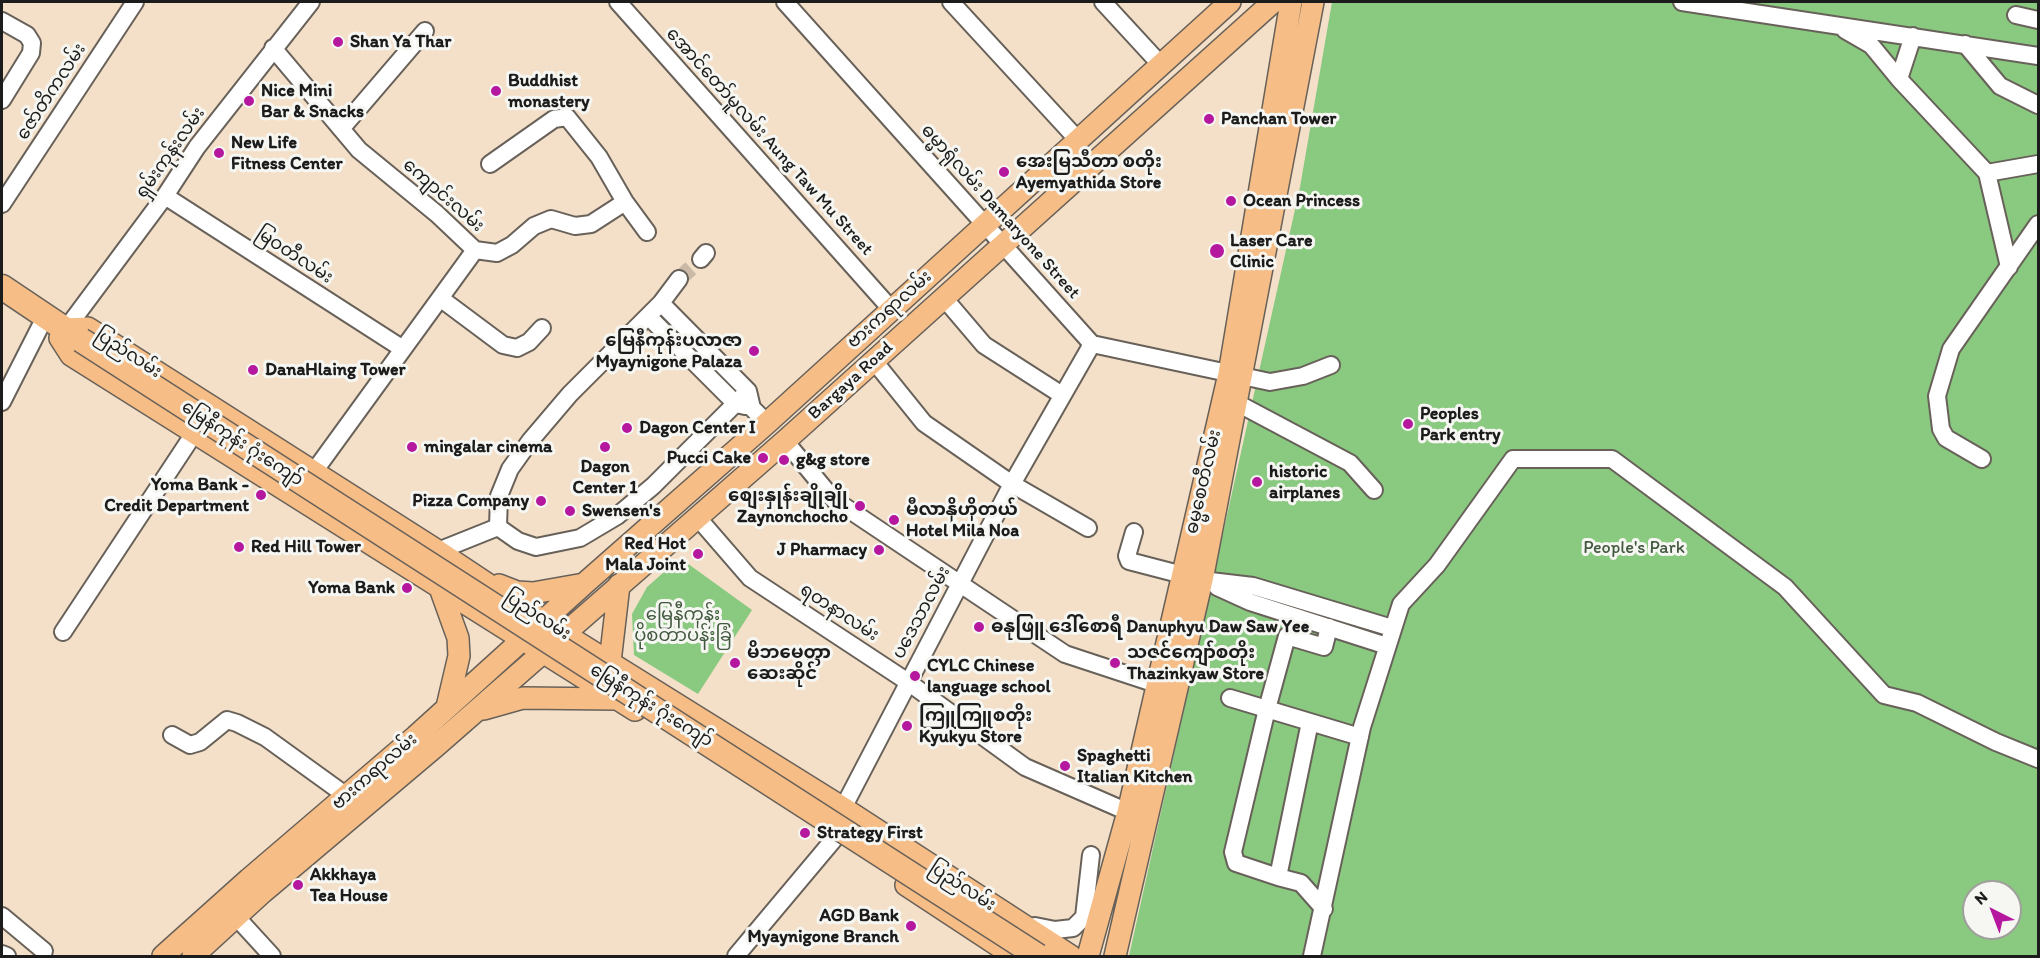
<!DOCTYPE html>
<html>
<head>
<meta charset="utf-8">
<style>
	body { margin:0 }
	#map { position:relative; width:2040px; height:958px; overflow:hidden; background:#f4e0c9; font-family:Itim,sans-serif }
	canvas { display:block }
	.frame { position:absolute; inset:0; border:3px solid #1c1c1c; pointer-events:none }
	.north { position:absolute; left:1962px; top:880px; width:60px; height:60px; box-sizing:border-box; background:#f6f6f2; border:2px solid #9f9f9c; border-radius:50%; rotate:318deg; font-size:16px; font-weight:700; line-height:24px; text-align:center; color:#1c1c1c }
	.north::after { content:''; display:block; margin:auto; width:21px; height:27px; background:#b5179e; clip-path:polygon(50% 0,100% 100%,50% 72%,0 100%) }
</style>
</head>
<body>
<div id="map">
<canvas width="2040" height="958"></canvas>
<div class="frame"></div>
<div class="north">N</div>
</div>
<script>
const c = document.querySelector('canvas').getContext('2d');
c.lineJoin = 'round';
function paint(path, color) {
  c.fillStyle = color;
  c.fill(path, 'evenodd');
}
function shape(rows) {
  const path = new Path2D();
  for (const r of rows) {
    path.moveTo(r[0], r[1]);
    for (let i = 2; i < r.length; i += 2) path.lineTo(r[i], r[i + 1]);
  }
  return path;
}
function strokePath(path, color, width, dash) {
  c.strokeStyle = color;
  c.lineWidth = width;
  c.lineCap = dash ? 'butt' : 'round';
  c.setLineDash(dash || []);
  c.stroke(path);
}
function write(font, color, halo, rows, align = 'center') {
  c.font = font + ' Itim,"Noto Sans Myanmar",sans-serif';
  c.lineWidth = 6;
  c.setLineDash([]);
  c.textBaseline = 'middle';
  c.strokeStyle = halo;
  c.fillStyle = color;
  for (const [text, x, y, turn = 0] of rows) {
    c.save();
    c.translate(x, y);
    c.rotate((+turn || 0) * Math.PI / 180);
    c.textAlign = isNaN(turn) ? turn : align;
    if (halo) c.strokeText(text, 0, 0);
    c.fillText(text, 0, 0);
    c.restore();
  }
}
const green = shape([
	[1332,2,2038,2,2038,956,1129,956,1300,187],
	[1974,892,2010,892,2010,928,1974,928],
	[680,558,752,610,698,694,634,655,632,614,647,587]
]);
const minorTunnel = shape([
	[679,279,701,259]
]);
const minor = shape([
	[618,2,891,309],
	[785,2,1092,344,1270,382,1303,376,1331,365],
	[951,2,1078,140],
	[1103,2,1161,65],
	[1682,2,2038,56],
	[2016,15,2038,20],
	[2,21,27,35,32,43,31,53,2,100],
	[1845,30,1871,45,1899,79,1987,173,2009,267],
	[1965,44,2000,86,2038,105],
	[273,48,359,150,437,214,475,250,313,473],
	[1899,79,1913,36],
	[341,129,425,31],
	[490,164,554,119,567,117,599,157,625,202],
	[1987,173,2038,164],
	[165,196,403,349],
	[2,204,135,2],
	[475,250,497,253,512,245,534,226,551,219,575,226,591,224,625,202,647,232],
	[701,259,706,253],
	[440,298,503,345,517,348,529,342,542,328],
	[944,298,984,345,1062,395],
	[661,303,748,391,752,408,767,423],
	[648,316,736,404,745,406],
	[66,329,165,196,197,147,311,2],
	[874,361,924,423,1012,484,1088,528],
	[2,402,40,327],
	[1237,403,1350,463,1374,490],
	[785,441,833,499,1065,654,1156,684],
	[1982,459,1946,438,1941,429,1937,396,1951,349,2038,224],
	[698,518,750,578,908,682,1025,767,1128,812],
	[498,527,499,496,510,469,530,441,570,394,661,303,679,279],
	[498,527,518,541,536,547,580,538,617,516,653,486,748,391],
	[1134,532,1127,556,1129,561,1202,580,1253,586,1392,628],
	[438,551,498,527],
	[1217,587,1250,602,1387,646],
	[63,632,195,432],
	[1230,698,1360,737],
	[1310,722,1278,877,1301,883,1324,909],
	[172,735,190,745,200,742,227,720,237,723,265,737,355,802],
	[843,808,1012,484,1092,344],
	[1278,877,1236,863,1233,852,1267,709,1287,636,1324,647,1329,627],
	[229,909,272,956],
	[2,916,44,951],
	[1031,931,1035,926,1055,930,1073,928,1084,917,1091,855],
	[2,954,7,956],
	[736,956,835,838],
	[1312,956,1362,727,1401,604,1437,565,1513,459,1612,459,1785,587,1884,695,1917,703,1996,742,2038,759]
]);
const major = shape([
	[66,329,88,328,438,551,543,621,843,808,1071,956],
	[60,338,71,355,635,710],
	[499,585,517,592,533,593,584,584],
	[440,588,458,638,459,656,447,707],
	[610,662,619,585],
	[484,709,523,698,616,699],
	[906,885,1014,956],
	[163,956,249,879,416,736,584,584,767,423,1230,2],
	[193,956,263,892,436,746,785,441,1273,2],
	[1088,956,1128,812,1229,374,1291,2],
	[1115,956,1202,580,1313,2]
]);
const highway = shape([
	[2,287,81,340]
]);
const highwayBridge = shape([
	[81,340,1038,956]
]);
const markers = [
	[338,42,6,"#b5179e"],
	[496,91,6,"#b5179e"],
	[249,101,6,"#b5179e"],
	[1209,119,6,"#b5179e"],
	[219,153,6,"#b5179e"],
	[1004,172,6,"#b5179e"],
	[1231,201,6,"#b5179e"],
	[1217,251,8,"#b5179e"],
	[754,351,6,"#b5179e"],
	[253,370,6,"#b5179e"],
	[1408,424,6,"#b5179e"],
	[627,428,6,"#b5179e"],
	[412,447,6,"#b5179e"],
	[605,447,6,"#b5179e"],
	[763,458,6,"#b5179e"],
	[784,460,6,"#b5179e"],
	[1257,482,6,"#b5179e"],
	[261,495,6,"#b5179e"],
	[541,501,6,"#b5179e"],
	[860,506,6,"#b5179e"],
	[570,511,6,"#b5179e"],
	[894,520,6,"#b5179e"],
	[239,547,6,"#b5179e"],
	[879,550,6,"#b5179e"],
	[698,554,6,"#b5179e"],
	[407,588,6,"#b5179e"],
	[979,627,6,"#b5179e"],
	[735,663,6,"#b5179e"],
	[1115,663,6,"#b5179e"],
	[915,676,6,"#b5179e"],
	[907,726,6,"#b5179e"],
	[1065,766,6,"#b5179e"],
	[805,833,6,"#b5179e"],
	[298,885,6,"#b5179e"],
	[911,926,6,"#b5179e"]
];
const poiNames = [
	["Shan Ya Thar",350,42],
	["Buddhist",508,81],
	["monastery",508,102],
	["Nice Mini",261,91],
	["Bar & Snacks",261,112],
	["Panchan Tower",1221,119],
	["New Life",231,143],
	["Fitness Center",231,164],
	["အေးမြသီတာ စတိုး",1016,162],
	["Ayemyathida Store",1016,183],
	["Ocean Princess",1243,201],
	["Laser Care",1230,241],
	["Clinic",1230,262],
	["မြေနီကုန်းပလာဇာ",742,341,"right"],
	["Myaynigone Palaza",742,362,"right"],
	["DanaHlaing Tower",265,370],
	["Peoples",1420,414],
	["Park entry",1420,435],
	["Dagon Center I",639,428],
	["mingalar cinema",424,447],
	["Pucci Cake",751,458,"right"],
	["g&g store",796,460],
	["Dagon",605,467,"center"],
	["Center 1",605,488,"center"],
	["historic",1269,472],
	["airplanes",1269,493],
	["Yoma Bank -",249,485,"right"],
	["Credit Department",249,506,"right"],
	["စျေးနှုန်းချိုချို",848,496,"right"],
	["Zaynonchocho",848,517,"right"],
	["Pizza Company",529,501,"right"],
	["မီလာနိုဟိုတယ်",906,510],
	["Hotel Mila Noa",906,531],
	["Swensen's",582,511],
	["Red Hot",686,544,"right"],
	["Mala Joint",686,565,"right"],
	["Red Hill Tower",251,547],
	["J Pharmacy",867,550,"right"],
	["Yoma Bank",395,588,"right"],
	["ဓနုဖြူ ဒေါ်စောရီ Danuphyu Daw Saw Yee",991,627],
	["မိဘမေတ္တာ",747,653],
	["ဆေးဆိုင်",747,674],
	["သဇင်ကျော်စတိုး",1127,653],
	["Thazinkyaw Store",1127,674],
	["CYLC Chinese",927,666],
	["language school",927,687],
	["ကြူကြူစတိုး",919,716],
	["Kyukyu Store",919,737],
	["Spaghetti",1077,756],
	["Italian Kitchen",1077,777],
	["Strategy First",817,833],
	["Akkhaya",310,875],
	["Tea House",310,896],
	["AGD Bank",899,916,"right"],
	["Myaynigone Branch",899,937,"right"]
];
const streetNames = [
	["ဇော်တိကလမ်း",52,92,-57],
	["အောင်တော်မူလမ်း Aung Taw Mu Street",769,142,48],
	["ရှမ်းကုန်းလမ်း",171,153,-55],
	["ကျောင်းလမ်း",443,196,41],
	["ဓမ္မာရုံလမ်း Damaryone Street",1000,212,48],
	["မြဝတီလမ်း",294,256,33],
	["ဗားကရာလမ်း",890,310,-42],
	["ပြည်လမ်း",128,354,33],
	["Bargaya Road",851,381,-42],
	["မြေနီကုန်း ဂုံးကျော်",242,444,33],
	["ဓမ္မစေတီလမ်း",1204,482,-77],
	["ရတနာလမ်း",839,613,33],
	["ပဒေသာလမ်း",922,613,-62],
	["ပြည်လမ်း",537,616,33],
	["မြေနီကုန်း ဂုံးကျော်",651,706,32],
	["ဗားကရာလမ်း",375,772,-41],
	["ပြည်လမ်း",962,887,33]
];
const parkNames = [
	["People's Park",1634,548],
	["မြေနီကုန်း",683,615],
	["ပိုစတာပန်းခြံ",683,636]
];
paint(green, '#8ac980');
strokePath(minorTunnel, '#c9b9a6', 16, [16, 8]);
strokePath(minor, '#686159', 20);
strokePath(major, '#686159', 24);
strokePath(highway, '#686159', 27);
strokePath(minor, '#fff', 16);
strokePath(major, '#f6be86', 21);
strokePath(highway, '#f6be86', 24);
strokePath(highwayBridge, '#686159', 27, []);
strokePath(highwayBridge, '#f6be86', 24);
for (const [x, y, r, color] of markers) {
  const dot = new Path2D();
  dot.arc(x, y, r, 0, 2 * Math.PI);
  c.fillStyle = color;
  c.fill(dot);
  strokePath(dot, '#f6f6f2', 2);
}
write('bold 18px', '#1c1c1c', '#f6f6f2', poiNames, 'left');
write('18px', '#1c1c1c', '#f6f6f2', streetNames);
write('18px', '#42593f', '#f6f6f2', parkNames);
</script>
</body>
</html>
